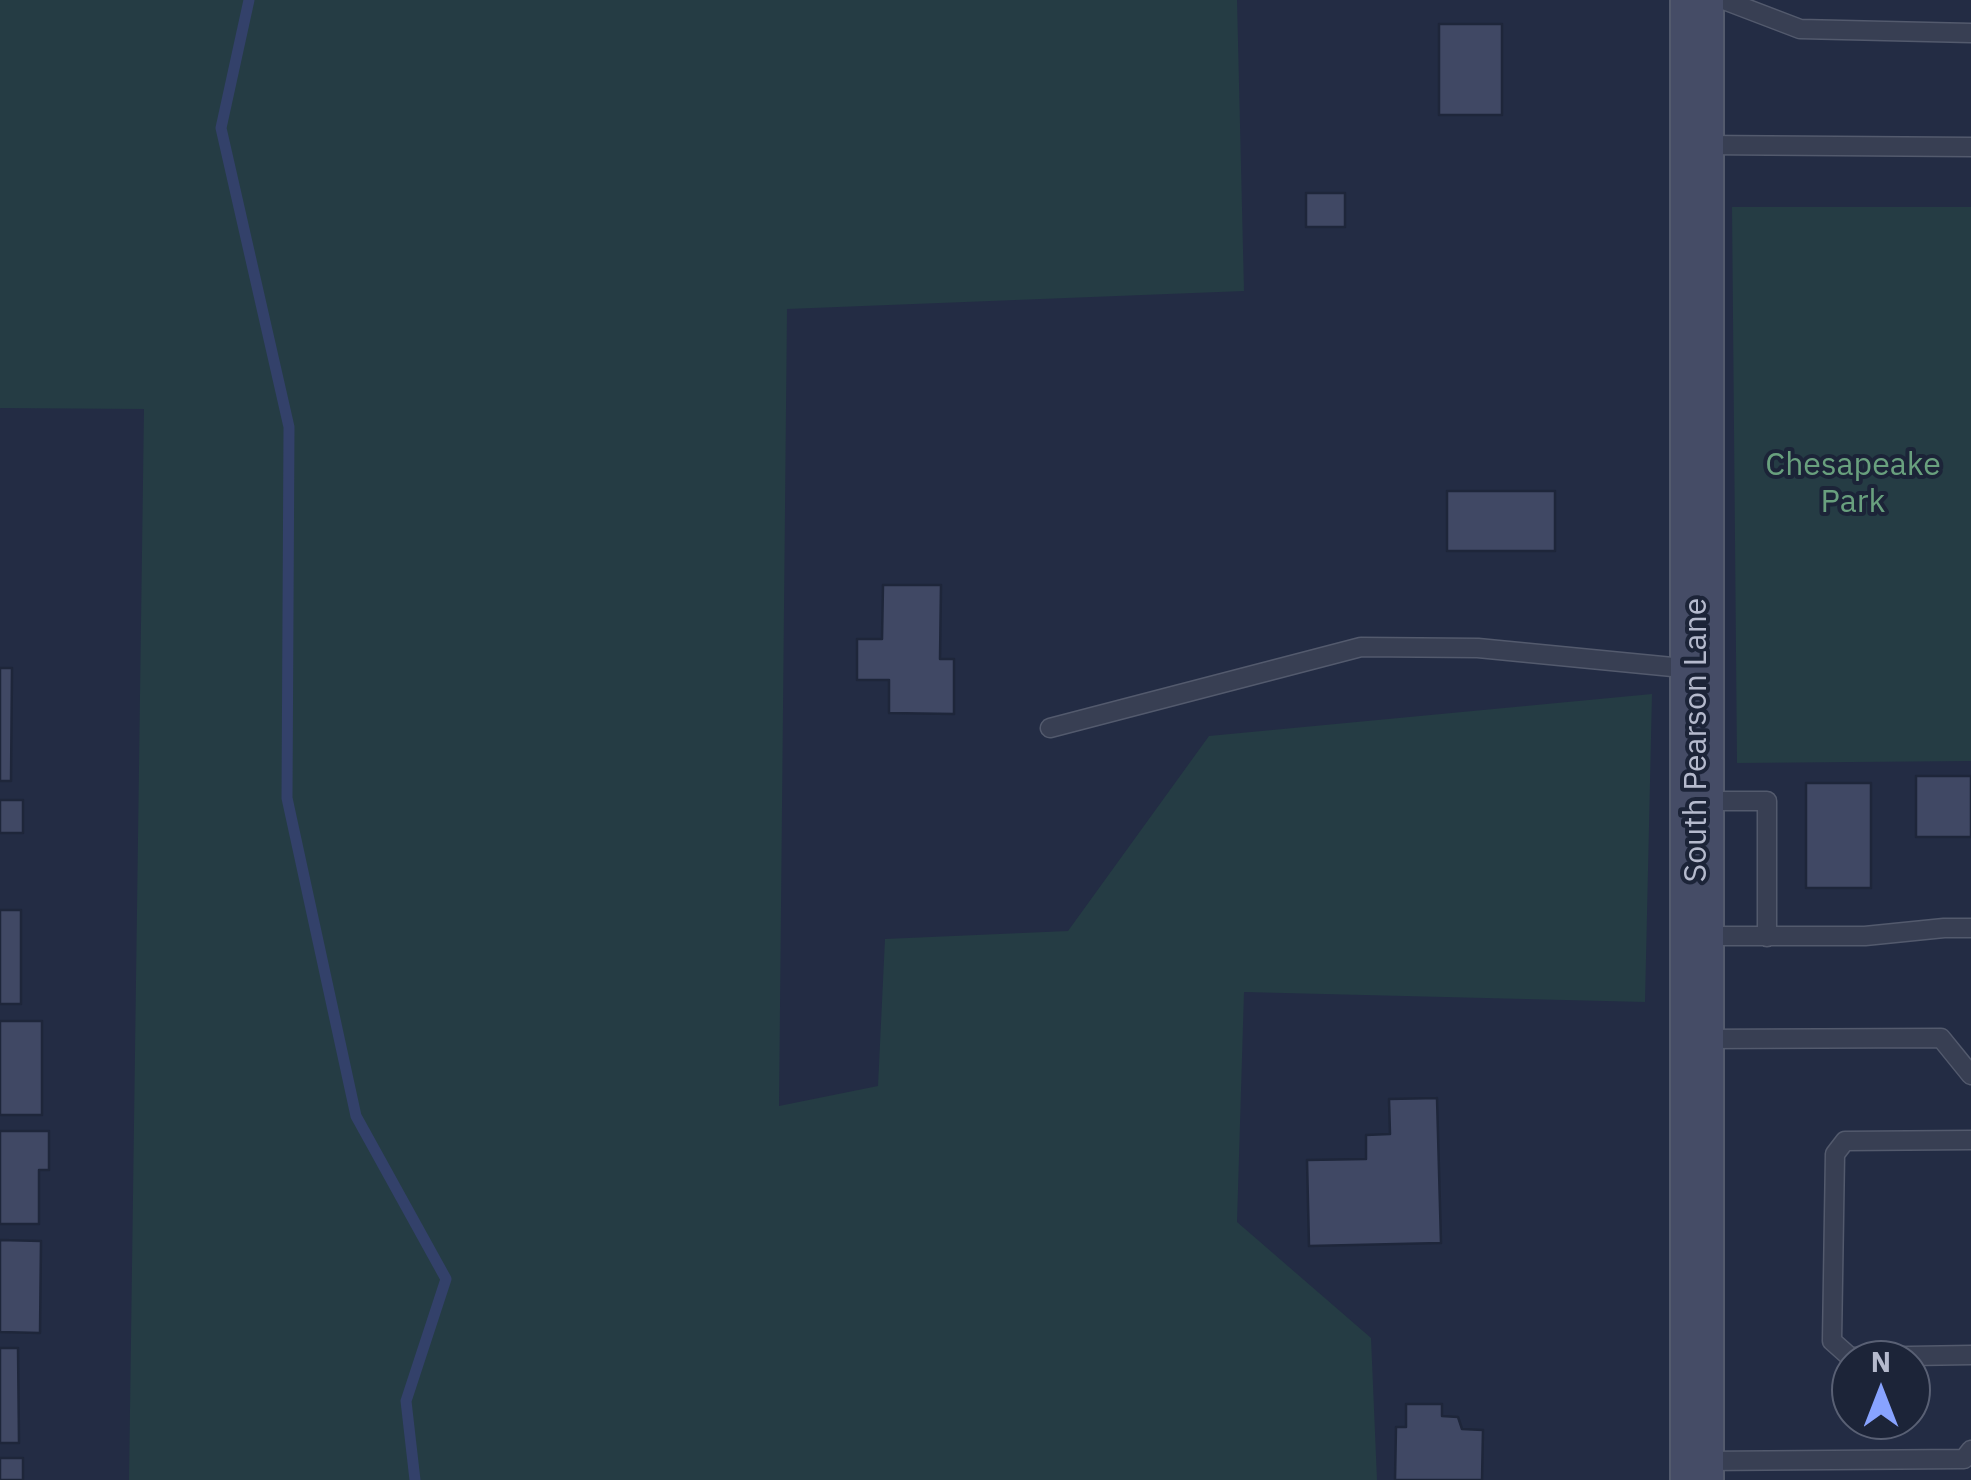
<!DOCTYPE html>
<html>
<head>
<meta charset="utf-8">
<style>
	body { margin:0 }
	#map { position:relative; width:1971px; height:1480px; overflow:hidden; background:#232c44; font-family:"IBM Plex Sans",sans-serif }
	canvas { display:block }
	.north { position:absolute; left:1831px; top:1340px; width:100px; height:100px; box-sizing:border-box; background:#1c2438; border:2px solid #596074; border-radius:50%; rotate:0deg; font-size:28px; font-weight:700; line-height:40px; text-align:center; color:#b5bacd }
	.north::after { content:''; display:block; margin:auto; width:35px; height:45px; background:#88a3ff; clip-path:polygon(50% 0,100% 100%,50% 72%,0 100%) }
</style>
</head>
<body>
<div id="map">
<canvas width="1971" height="1480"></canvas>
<div class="north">N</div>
</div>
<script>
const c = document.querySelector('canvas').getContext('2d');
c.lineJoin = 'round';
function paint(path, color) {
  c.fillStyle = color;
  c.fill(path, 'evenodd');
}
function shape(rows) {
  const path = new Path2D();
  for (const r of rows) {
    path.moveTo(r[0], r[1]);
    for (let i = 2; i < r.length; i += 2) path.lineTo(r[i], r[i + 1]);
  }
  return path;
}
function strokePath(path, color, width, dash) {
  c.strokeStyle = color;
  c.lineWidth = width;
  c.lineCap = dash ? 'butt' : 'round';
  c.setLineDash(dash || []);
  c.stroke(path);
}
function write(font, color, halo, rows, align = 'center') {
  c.font = font + ' "IBM Plex Sans",sans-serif';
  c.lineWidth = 8;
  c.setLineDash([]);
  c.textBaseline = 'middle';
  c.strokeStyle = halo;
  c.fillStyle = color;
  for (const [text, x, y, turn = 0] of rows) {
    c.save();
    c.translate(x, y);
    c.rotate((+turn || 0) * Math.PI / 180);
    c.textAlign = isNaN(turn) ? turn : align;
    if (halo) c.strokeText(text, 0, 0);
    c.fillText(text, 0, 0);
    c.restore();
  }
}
const green = shape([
	[0,0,1237,0,1244,291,787,309,779,1106,878,1086,885,939,1068,931,1209,736,1652,694,1645,1002,1244,992,1237,1222,1371,1338,1377,1480,129,1480,144,409,0,408],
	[1732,207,1971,207,1971,761,1737,763]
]);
const stream = shape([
	[249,0,221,128,289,427,287,798,356,1116,446,1279,406,1401,415,1480]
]);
const building = shape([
	[1439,24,1502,24,1502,115,1439,115,1439,24],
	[1306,193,1345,193,1345,227,1306,227,1306,193],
	[1447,491,1555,491,1555,551,1447,551,1447,491],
	[883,585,941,585,940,659,954,659,954,714,889,713,889,680,857,680,857,639,882,639,883,585],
	[0,668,12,668,11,781,0,781,0,668],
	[1916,776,1971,776,1971,837,1916,837,1916,776],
	[1806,783,1871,783,1871,888,1806,888,1806,783],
	[0,800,23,800,23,833,0,833,0,800],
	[0,910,21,910,21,1004,0,1004,0,910],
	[0,1021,42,1021,42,1115,0,1115,0,1021],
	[1437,1098,1441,1243,1309,1246,1307,1160,1366,1159,1366,1135,1390,1134,1389,1099,1437,1098],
	[0,1131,49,1131,49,1170,39,1170,39,1224,0,1224,0,1131],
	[0,1240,41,1241,40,1333,0,1332,0,1240],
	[0,1348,18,1348,19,1443,0,1443,0,1348],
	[1406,1404,1442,1404,1442,1416,1458,1417,1462,1429,1483,1430,1482,1480,1395,1480,1396,1427,1406,1427,1406,1404],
	[0,1458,23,1458,23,1480,0,1480,0,1458]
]);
const lane = shape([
	[1724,0,1800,29,1971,33],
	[1702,145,1971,147],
	[1050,728,1361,647,1478,648,1693,669],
	[1699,801,1767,801,1767,937],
	[1702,936,1865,936,1944,928,1971,928],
	[1699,1039,1941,1038,1971,1075],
	[1971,1140,1845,1141,1835,1154,1832,1341,1850,1357,1971,1355],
	[1702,1461,1964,1459,1971,1450]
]);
const secondary = shape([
	[1697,0,1697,1480]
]);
const parkNames = [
	["Chesapeake",1853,466],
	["Park",1853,503]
];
const streetNames = [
	["South Pearson Lane",1697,740,-90]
];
paint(green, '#253c44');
strokePath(stream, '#33416a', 11);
paint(building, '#404864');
strokePath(building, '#1e263a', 2.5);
strokePath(lane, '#535a6d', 21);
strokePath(secondary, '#535a6d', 56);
strokePath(lane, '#383f53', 18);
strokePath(secondary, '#454c66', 52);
write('32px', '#69a07e', '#1c2438', parkNames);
write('32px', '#b5bacd', '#1c2438', streetNames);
</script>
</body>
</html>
